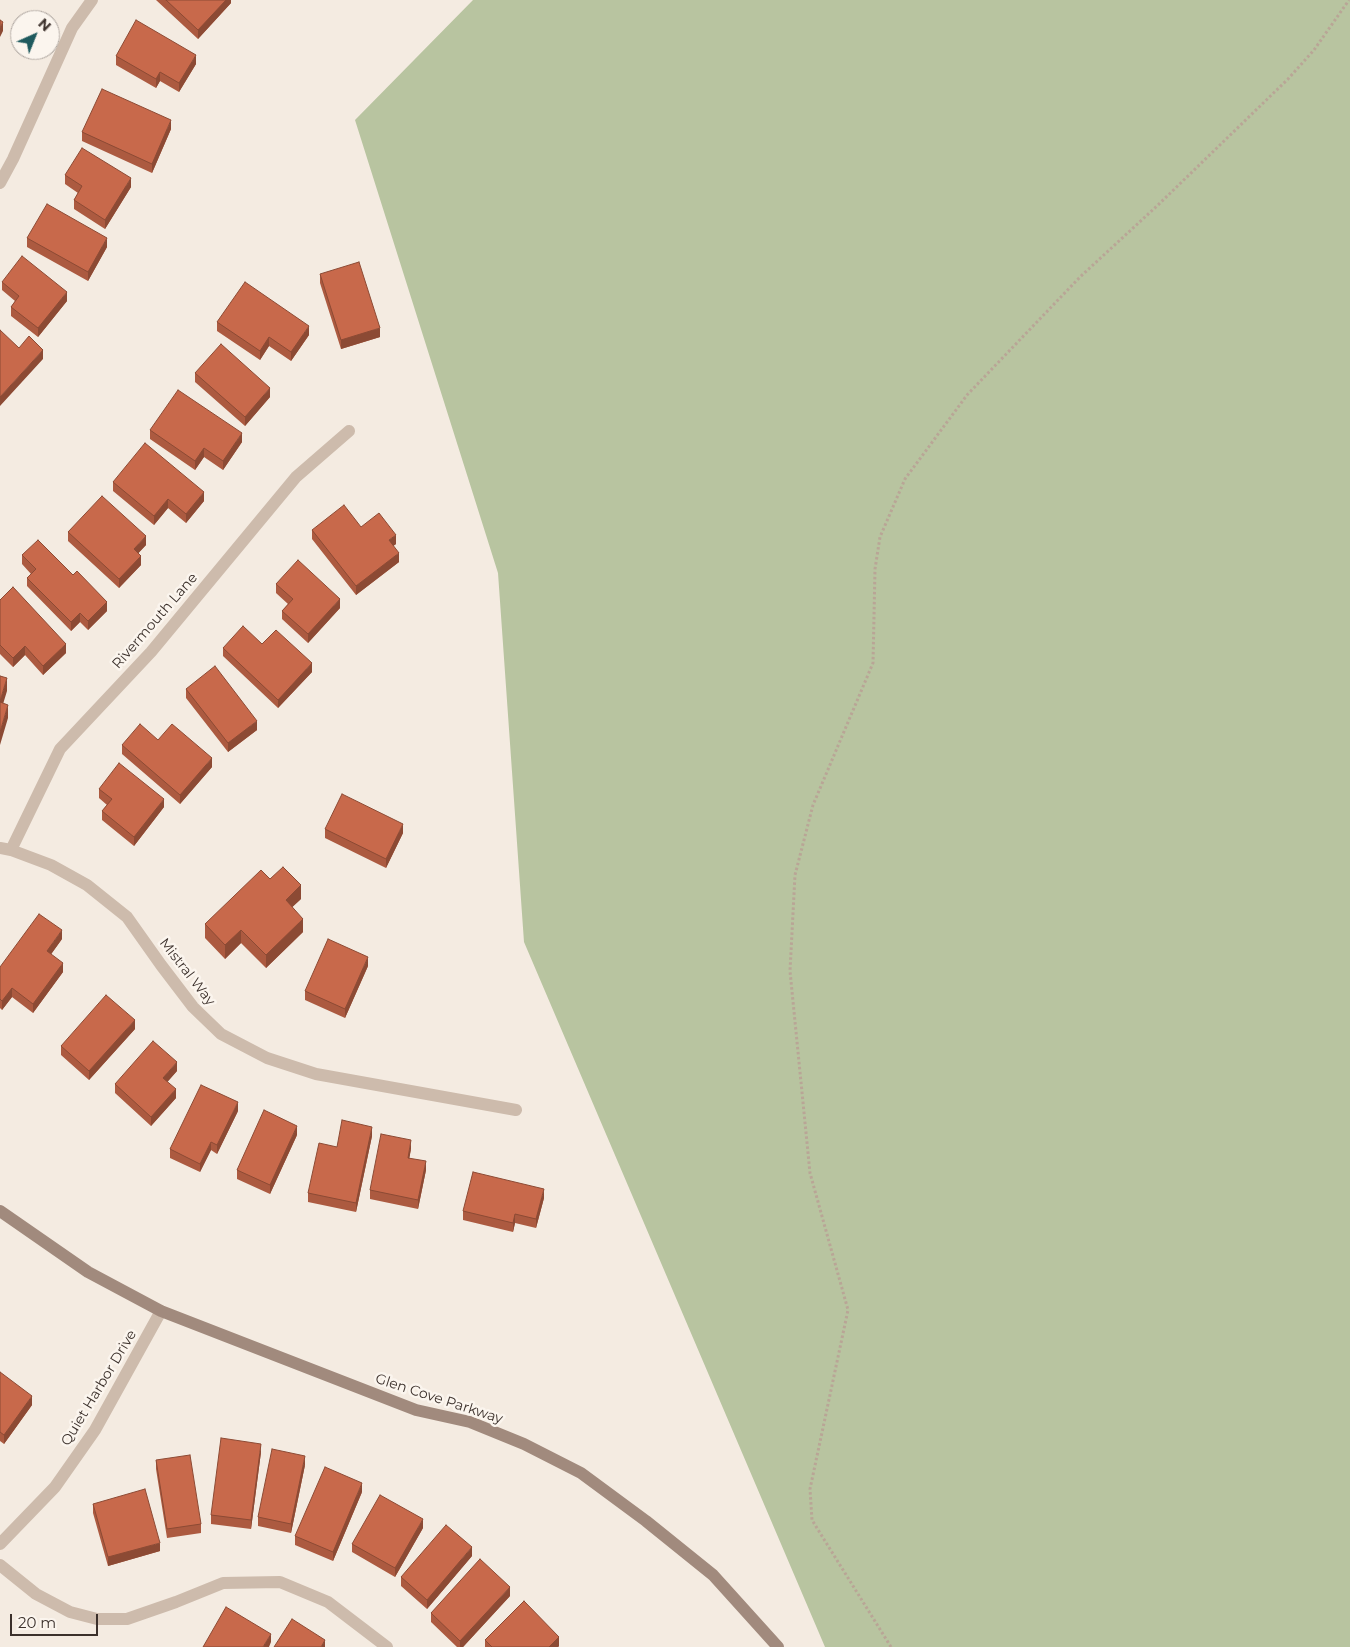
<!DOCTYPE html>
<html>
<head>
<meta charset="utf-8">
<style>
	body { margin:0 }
	#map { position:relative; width:1350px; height:1647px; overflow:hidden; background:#f4ebe1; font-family:Montserrat,sans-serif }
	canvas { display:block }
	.north { position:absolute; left:10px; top:10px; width:50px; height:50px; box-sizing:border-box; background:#fbf5ee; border:1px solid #aea6a0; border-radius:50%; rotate:44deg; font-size:14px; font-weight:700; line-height:20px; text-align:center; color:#3b302b }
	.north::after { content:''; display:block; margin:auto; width:18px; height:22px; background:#1f5a5e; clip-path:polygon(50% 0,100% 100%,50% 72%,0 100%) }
	.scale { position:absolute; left:10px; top:1614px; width:88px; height:22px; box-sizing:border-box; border:2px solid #3b302b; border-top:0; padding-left:6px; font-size:15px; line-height:18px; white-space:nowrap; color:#3b302b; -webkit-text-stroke:4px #fbf5ee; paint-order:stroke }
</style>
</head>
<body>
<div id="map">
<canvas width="1350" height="1647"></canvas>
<div class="north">N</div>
<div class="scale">20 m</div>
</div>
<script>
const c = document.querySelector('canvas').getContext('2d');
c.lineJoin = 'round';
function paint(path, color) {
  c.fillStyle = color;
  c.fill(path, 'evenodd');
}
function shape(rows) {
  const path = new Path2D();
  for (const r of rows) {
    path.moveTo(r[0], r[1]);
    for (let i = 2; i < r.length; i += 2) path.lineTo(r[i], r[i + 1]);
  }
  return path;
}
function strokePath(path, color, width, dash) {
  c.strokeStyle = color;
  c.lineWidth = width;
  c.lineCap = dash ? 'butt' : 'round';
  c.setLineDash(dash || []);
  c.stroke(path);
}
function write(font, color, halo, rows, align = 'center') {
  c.font = font + ' Montserrat,sans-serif';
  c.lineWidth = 5;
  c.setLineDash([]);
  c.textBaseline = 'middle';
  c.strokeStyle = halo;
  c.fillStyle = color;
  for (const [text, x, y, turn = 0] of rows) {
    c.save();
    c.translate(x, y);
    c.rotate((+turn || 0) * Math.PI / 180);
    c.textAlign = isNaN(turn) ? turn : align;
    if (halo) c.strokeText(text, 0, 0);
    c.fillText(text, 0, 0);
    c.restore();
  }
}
const green = shape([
	[473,0,1350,0,1350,1647,825,1647,524,942,498,573,355,120]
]);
const path = shape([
	[891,1647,812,1520,810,1489,848,1310,810,1173,790,971,795,875,813,805,873,663,875,569,880,537,905,479,967,395,1080,277,1158,205,1288,79,1314,50,1349,0]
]);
const street = shape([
	[0,183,13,159,72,28,92,0],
	[0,848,11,850,51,865,87,885,127,917,161,965,193,1007,221,1034,267,1058,316,1074,516,1110],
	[11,850,60,749,151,652,296,477,349,431],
	[0,1544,55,1487,95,1430,161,1311],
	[0,1565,36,1594,70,1612,97,1619,127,1619,176,1602,223,1583,280,1582,328,1602,387,1647]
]);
const secondary = shape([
	[0,1211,88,1272,161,1311,416,1410,470,1422,524,1444,581,1473,646,1521,713,1575,778,1647]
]);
const wall = shape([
	[156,0,231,0,231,3,198,39],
	[116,56,196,64,179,92,160,81,156,88,116,65],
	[171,129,152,173,82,141,82,132],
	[65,175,131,187,105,229,74,209,74,200,78,193,65,184],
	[27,238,107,247,88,281,27,247],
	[320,274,380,337,341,349,320,283],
	[2,282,67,301,38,337,11,316,11,307,15,301,2,290],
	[217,322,309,335,291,361,269,346,260,360,217,331],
	[195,373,270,397,245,426,195,382],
	[150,430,242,442,223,470,204,457,195,470,150,439],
	[113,482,204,501,186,523,168,508,154,525,113,491],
	[361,527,396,544,393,546,399,562,356,595,312,539,312,530],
	[68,532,146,545,138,553,141,565,119,588,68,541],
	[22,555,107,611,88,630,80,622,71,631,27,586,27,578,31,574,22,564],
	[276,584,340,608,308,643,282,619,282,611,288,604,276,593],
	[0,600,66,653,43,675,25,655,13,667,0,654],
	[262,644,312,672,278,708,223,656,223,648],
	[186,689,257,730,228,752,186,698],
	[158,740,212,767,180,804,122,754,122,745],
	[99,789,164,807,134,846,102,820,102,811,107,805,99,798],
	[325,829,403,833,386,868,325,838],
	[301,899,292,907,303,932,266,968,241,943,225,959,205,938,205,924],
	[62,939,51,954,63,972,33,1013,12,997,2,1010,0,1008,0,967],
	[368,966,345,1018,305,1000,305,991],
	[135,1029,89,1080,61,1055,61,1046],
	[177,1071,167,1082,176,1098,151,1126,115,1093,115,1084],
	[238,1111,217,1154,211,1150,200,1172,170,1158,170,1149],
	[297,1135,270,1194,237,1179,237,1170],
	[372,1136,356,1212,308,1202,308,1193,337,1147],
	[411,1149,409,1158,426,1170,418,1209,370,1199,370,1190],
	[544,1198,536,1228,515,1223,513,1232,463,1220,463,1211],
	[0,1372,32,1405,4,1444,0,1441],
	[261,1452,251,1529,211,1524,211,1515],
	[156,1460,201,1524,201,1533,167,1538,156,1469],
	[305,1465,291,1533,258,1526,258,1517],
	[362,1492,333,1561,295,1545,295,1536],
	[93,1504,160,1551,108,1566,93,1513],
	[423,1528,395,1577,352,1552,352,1544],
	[472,1556,427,1609,401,1586,401,1577],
	[510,1596,463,1647,457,1647,431,1622,431,1613],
	[485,1640,559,1646,558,1647,485,1647]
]);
const shadedWall = shape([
	[226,0,231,0,231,3,198,39,198,30],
	[3,22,3,31,0,37,0,28],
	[196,55,196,64,179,92,179,83],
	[160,72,160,81,156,88,156,79],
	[171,120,171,129,152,173,152,164],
	[131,178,131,187,105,229,105,220],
	[107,238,107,247,88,281,88,272],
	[67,292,67,301,38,337,38,328],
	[309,326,309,335,291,361,291,352],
	[380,328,380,337,341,349,341,340],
	[269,337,269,346,260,360,260,351],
	[43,350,43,359,0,406,0,397],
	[270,388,270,397,245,426,245,417],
	[242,433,242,442,223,470,223,461],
	[204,448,204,457,195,470,195,461],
	[204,492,204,501,186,523,186,514],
	[168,499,168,508,154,525,154,516],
	[396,535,396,544,389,549,389,540],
	[146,536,146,545,134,558,134,549],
	[399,553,399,562,356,595,356,586],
	[141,556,141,565,119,588,119,579],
	[340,599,340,608,308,643,308,634],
	[107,602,107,611,88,630,88,621],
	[80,613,80,622,71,631,71,622],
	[66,644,66,653,43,675,43,666],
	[25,646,25,655,13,667,13,658],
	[312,663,312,672,278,708,278,700],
	[7,678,7,691,0,714,0,701],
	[8,705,8,718,0,745,0,732],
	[257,721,257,730,228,752,228,743],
	[212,758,212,767,180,804,180,795],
	[164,799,164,807,134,846,134,837],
	[403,824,403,833,386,868,386,859],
	[301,885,301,899,286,913,286,900],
	[303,919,303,932,266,968,266,955],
	[62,930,62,939,47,960,47,951],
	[241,930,241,943,225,959,225,945],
	[368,957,368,966,345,1018,345,1009],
	[63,963,63,972,33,1013,33,1004],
	[12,988,12,997,2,1010,2,1001],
	[135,1020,135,1029,89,1080,89,1071],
	[177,1062,177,1071,163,1087,163,1078],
	[176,1089,176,1098,151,1126,151,1117],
	[238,1102,238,1111,217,1154,217,1145],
	[297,1126,297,1135,270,1194,270,1185],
	[372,1127,372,1136,356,1212,356,1203],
	[411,1140,411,1149,408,1166,408,1158],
	[211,1142,211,1150,200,1172,200,1164],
	[426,1161,426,1170,418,1209,418,1200],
	[544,1189,544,1198,536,1228,536,1219],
	[515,1214,515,1223,513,1232,513,1223],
	[32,1396,32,1405,4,1444,4,1435],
	[261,1444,261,1452,251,1529,251,1520],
	[305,1456,305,1465,291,1533,291,1524],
	[362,1483,362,1492,333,1561,333,1552],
	[423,1519,423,1528,395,1577,395,1568],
	[160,1543,160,1551,108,1566,108,1557],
	[472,1547,472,1556,427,1609,427,1600],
	[510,1587,510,1596,463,1647,460,1647,460,1641],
	[271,1634,271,1642,269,1647,263,1647],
	[559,1637,559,1646,558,1647,549,1647],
	[325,1640,325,1647,321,1647]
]);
const building = shape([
	[166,0,226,0,198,30,166,0],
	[0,20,3,22,0,28,0,20],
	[136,20,196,55,179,83,160,72,156,79,116,56,136,20],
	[102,89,171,120,152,164,82,132,102,89],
	[82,148,131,178,105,220,74,200,82,186,65,175,82,148],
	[47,204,107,238,88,272,27,238,47,204],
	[22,256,67,292,38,328,11,307,19,296,2,282,22,256],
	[359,262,380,328,341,340,320,274,359,262],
	[245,282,309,326,291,352,269,337,260,351,217,322,245,282],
	[0,330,19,348,29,336,43,350,0,397,0,330],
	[221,344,270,388,245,417,195,373,221,344],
	[178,390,242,433,223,461,204,448,195,461,150,430,178,390],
	[145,443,204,492,186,514,168,499,154,516,113,482,145,443],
	[102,496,146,536,134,549,141,556,119,579,68,532,102,496],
	[344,505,361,527,379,513,396,535,389,540,399,553,356,586,312,530,344,505],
	[38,540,73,575,77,571,107,602,88,621,80,613,71,622,27,578,36,569,22,555,38,540],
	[298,560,340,599,308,634,282,611,293,599,276,584,298,560],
	[13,587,66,644,43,666,25,646,13,658,0,645,0,600,13,587],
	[243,626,262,644,276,630,312,663,278,700,223,648,243,626],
	[215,666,257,721,228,743,186,689,215,666],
	[0,676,7,678,0,701,0,676],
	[0,702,8,705,0,732,0,702],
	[140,724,158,740,172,724,212,758,180,795,122,745,140,724],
	[119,763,164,799,134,837,102,811,112,799,99,789,119,763],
	[342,794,403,824,386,859,325,829,342,794],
	[283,867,301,885,286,900,303,919,266,955,241,930,225,945,205,924,261,870,270,879,283,867],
	[39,914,62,930,47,951,63,963,33,1004,12,988,2,1001,0,999,0,967,39,914],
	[328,939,368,957,345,1009,305,991,328,939],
	[106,995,135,1020,89,1071,61,1046,106,995],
	[153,1041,177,1062,163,1078,176,1089,151,1117,115,1084,153,1041],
	[201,1085,238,1102,217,1145,211,1142,200,1164,170,1149,201,1085],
	[264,1110,297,1126,270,1185,237,1170,264,1110],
	[342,1120,372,1127,356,1203,308,1193,319,1143,337,1147,342,1120],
	[381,1134,411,1140,408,1158,426,1161,418,1200,370,1190,381,1134],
	[473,1172,544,1189,536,1219,515,1214,513,1223,463,1211,473,1172],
	[0,1372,32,1396,4,1435,0,1432,0,1372],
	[221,1438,261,1444,251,1520,211,1515,221,1438],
	[272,1449,305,1456,291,1524,258,1517,272,1449],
	[190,1455,201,1524,167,1529,156,1460,190,1455],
	[325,1467,362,1483,333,1552,295,1536,325,1467],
	[145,1489,160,1543,108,1557,93,1504,145,1489],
	[380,1495,423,1519,395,1568,352,1544,380,1495],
	[446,1525,472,1547,427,1600,401,1577,446,1525],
	[480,1559,510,1587,460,1641,431,1613,480,1559],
	[524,1601,559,1637,549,1647,492,1647,485,1640,524,1601],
	[226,1607,271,1634,263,1647,203,1647,226,1607],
	[292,1619,325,1640,321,1647,274,1647,292,1619]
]);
const streetNames = [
	["Rivermouth Lane",155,621,-49],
	["Mistral Way",187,972,52],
	["Quiet Harbor Drive",99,1388,-59],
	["Glen Cove Parkway",439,1399,18]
];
paint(green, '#b8c4a0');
strokePath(path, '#b9a596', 3, [2.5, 2.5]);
strokePath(street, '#cdbbac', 12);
strokePath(secondary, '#a18a7d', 12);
paint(wall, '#ac5a40');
paint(shadedWall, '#8c4a34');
paint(building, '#c8694b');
strokePath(building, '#8c4a34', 1);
write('14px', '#3b302b', '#fbf5ee', streetNames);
</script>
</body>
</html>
